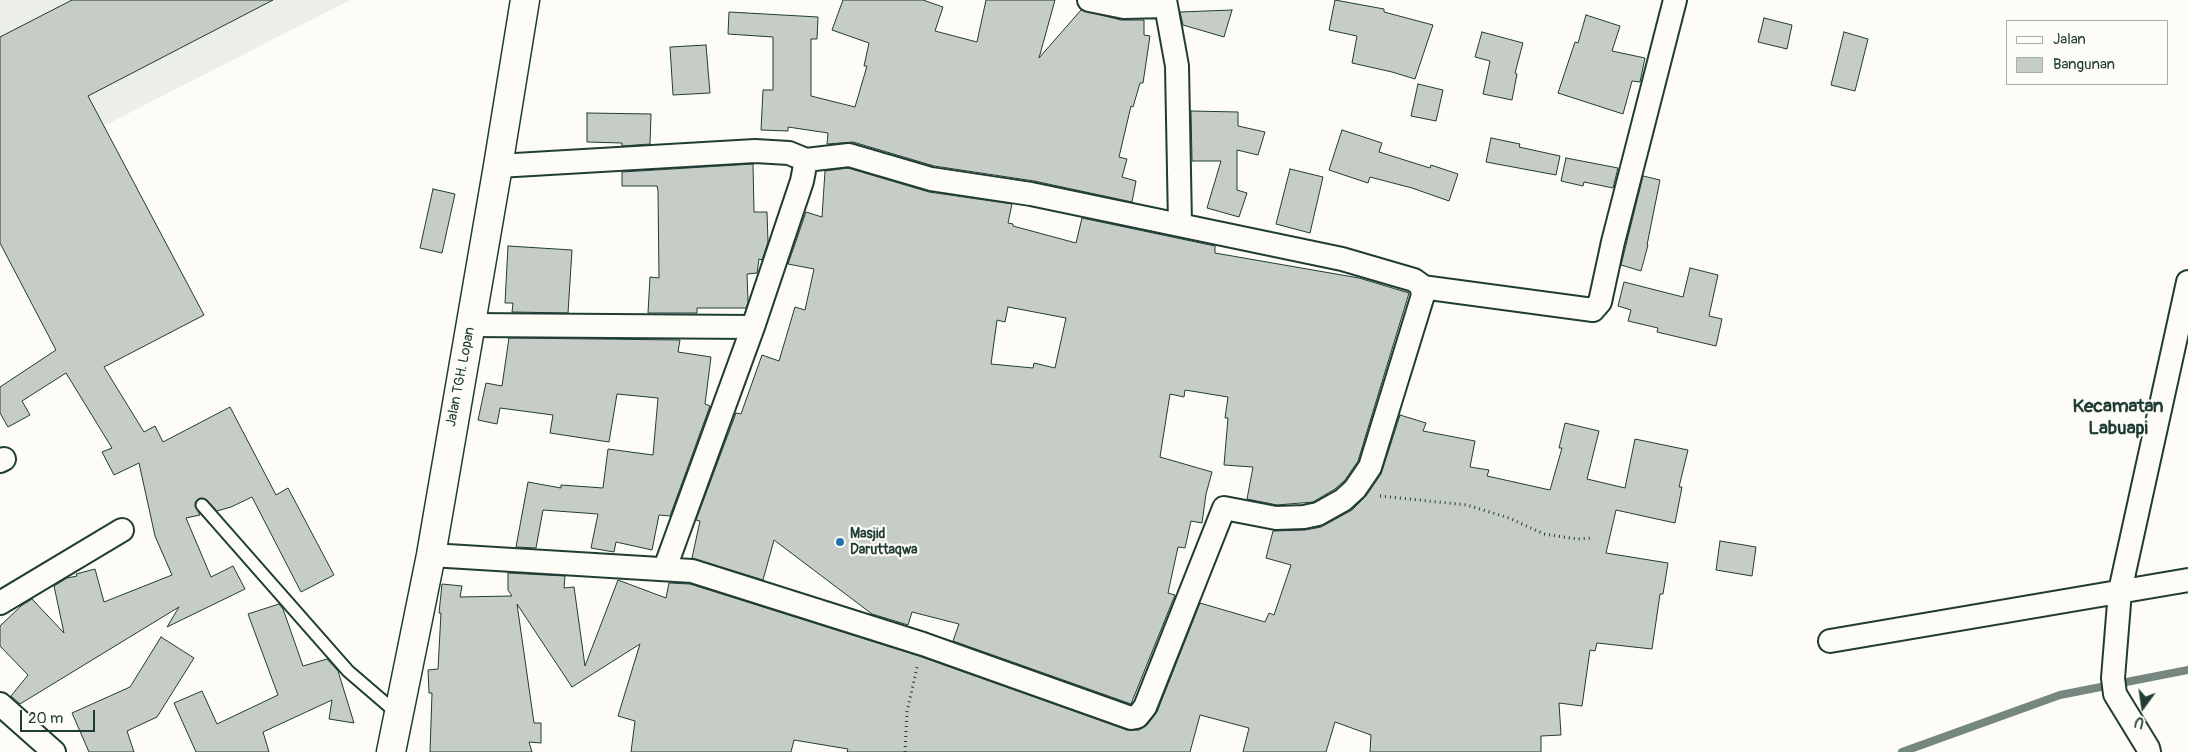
<!DOCTYPE html>
<html>
<head>
<meta charset="utf-8">
<style>
	body { margin:0 }
	#map { position:relative; width:2188px; height:752px; overflow:hidden; background:#fdfcf7; font-family:Pangolin,sans-serif }
	canvas { display:block }
	.legend { position:absolute; left:2006px; top:20px; width:162px; height:65px; box-sizing:border-box; background:#fdfcf7; border:1px solid #a4b0a9; margin:0; padding:6px 9px; list-style:none; font-size:15px; color:#1f3d34 }
	.legend li { display:flex; align-items:center; gap:10px; height:25px }
	.legend b { width:25px; border:1px solid #a4b0a9 }
	.north { position:absolute; left:2118px; top:682px; width:50px; height:50px; -webkit-text-stroke:4px #fdfcf7; paint-order:stroke; rotate:194deg; font-size:14px; font-weight:700; line-height:20px; text-align:center; color:#1f3d34 }
	.north::after { content:''; display:block; margin:auto; width:18px; height:22px; background:#1f3d34; clip-path:polygon(50% 0,100% 100%,50% 72%,0 100%) }
	.scale { position:absolute; left:20px; top:710px; width:75px; height:22px; box-sizing:border-box; border:2px solid #1f3d34; border-top:0; padding-left:6px; font-size:15px; line-height:18px; white-space:nowrap; color:#1f3d34; -webkit-text-stroke:4px #fdfcf7; paint-order:stroke }
</style>
</head>
<body>
<div id="map">
<canvas width="2188" height="752"></canvas>
<ul class="legend">
<li><b style="height:6px;background:#fdfcf7"></b>Jalan</li>
<li><b style="height:14px;background:#c6cdc7"></b>Bangunan</li>
</ul>
<div class="north">U</div>
<div class="scale">20 m</div>
</div>
<script>
const c = document.querySelector('canvas').getContext('2d');
c.lineJoin = 'round';
function paint(path, color) {
  c.fillStyle = color;
  c.fill(path, 'evenodd');
}
function shape(rows) {
  const path = new Path2D();
  for (const r of rows) {
    path.moveTo(r[0], r[1]);
    for (let i = 2; i < r.length; i += 2) path.lineTo(r[i], r[i + 1]);
  }
  return path;
}
function strokePath(path, color, width, dash) {
  c.strokeStyle = color;
  c.lineWidth = width;
  c.lineCap = dash ? 'butt' : 'round';
  c.setLineDash(dash || []);
  c.stroke(path);
}
function write(font, color, halo, rows, align = 'center') {
  c.font = font + ' Pangolin,sans-serif';
  c.lineWidth = 4.5;
  c.setLineDash([]);
  c.textBaseline = 'middle';
  c.strokeStyle = halo;
  c.fillStyle = color;
  for (const [text, x, y, turn = 0] of rows) {
    c.save();
    c.translate(x, y);
    c.rotate((+turn || 0) * Math.PI / 180);
    c.textAlign = isNaN(turn) ? turn : align;
    if (halo) c.strokeText(text, 0, 0);
    c.fillText(text, 0, 0);
    c.restore();
  }
}
const built = shape([
	[0,0,350,0,0,179]
]);
const stream = shape([
	[1902,752,2060,695,2188,670]
]);
const building = shape([
	[72,0,273,0,88,96,204,315,104,367,144,432,155,426,163,442,230,407,276,495,288,488,334,575,301,592,252,497,231,507,217,511,207,500,200,498,197,500,195,506,200,515,186,518,211,577,233,566,245,589,167,627,179,607,20,704,11,696,28,675,0,646,0,626,21,606,32,599,64,633,54,586,67,578,77,576,76,574,95,569,104,602,172,575,155,536,139,463,114,475,102,452,112,448,66,373,22,401,30,415,8,427,0,413,0,387,56,350,0,243,0,37,72,0],
	[843,0,923,0,943,7,935,31,977,42,986,0,1055,0,1039,58,1081,10,1121,20,1144,20,1144,35,1150,36,1143,83,1140,83,1133,107,1131,106,1119,157,1127,159,1122,177,1136,181,1132,202,1034,181,934,166,853,142,827,144,828,133,788,127,788,131,761,130,763,90,773,90,773,37,728,34,729,12,818,17,817,39,811,39,811,96,855,107,867,66,864,66,869,43,832,30,843,0],
	[1335,0,1384,9,1384,12,1433,25,1415,79,1392,72,1352,63,1357,36,1329,30,1335,0],
	[1232,10,1224,37,1183,25,1180,12,1232,10],
	[1586,15,1620,26,1612,51,1645,58,1640,82,1632,81,1623,114,1558,93,1575,42,1578,43,1586,15],
	[1764,18,1792,25,1787,49,1758,42,1764,18],
	[1482,32,1523,43,1515,73,1517,74,1512,100,1483,94,1490,61,1475,57,1482,32],
	[1844,32,1868,39,1855,91,1831,85,1844,32],
	[706,45,710,93,673,95,670,47,706,45],
	[1418,84,1443,90,1436,121,1411,116,1418,84],
	[1191,111,1238,112,1238,126,1265,132,1258,155,1237,150,1237,190,1247,193,1239,217,1207,208,1221,161,1192,161,1191,111],
	[587,113,651,114,650,144,622,146,622,143,587,142,587,113],
	[1342,130,1382,143,1379,152,1430,168,1431,165,1458,174,1449,201,1412,188,1370,177,1368,183,1329,170,1342,130],
	[1491,138,1520,144,1519,147,1560,156,1556,175,1486,162,1491,138],
	[1566,158,1618,168,1613,188,1584,182,1583,186,1561,181,1566,158],
	[753,164,754,212,767,212,768,242,762,260,759,259,757,273,747,274,748,302,746,308,697,308,697,313,648,313,650,277,659,278,658,191,657,186,622,186,622,172,753,164],
	[848,168,929,192,1012,204,1008,223,1013,224,1013,226,1076,243,1082,218,1215,246,1215,253,1359,278,1409,293,1358,461,1345,480,1335,489,1313,502,1277,505,1247,499,1253,467,1224,465,1228,418,1225,418,1228,397,1185,390,1184,397,1170,394,1160,457,1212,472,1206,494,1202,523,1191,521,1185,548,1178,547,1168,593,1175,595,1131,704,953,641,959,624,912,612,908,625,872,614,774,540,763,580,692,558,700,521,696,520,736,413,741,414,762,355,779,361,795,307,805,310,814,269,788,264,806,212,822,217,825,171,848,168],
	[1008,307,1066,318,1055,368,1034,363,1033,368,991,364,997,320,1005,322,1008,307],
	[1290,169,1323,177,1310,233,1276,224,1290,169],
	[1643,176,1660,180,1647,245,1648,245,1641,271,1621,265,1643,176],
	[433,189,455,194,442,253,420,248,433,189],
	[508,246,572,250,568,313,512,312,513,303,505,303,508,246],
	[1690,268,1718,275,1709,316,1722,319,1716,346,1657,332,1658,328,1628,321,1631,310,1618,306,1624,282,1683,297,1690,268],
	[509,338,680,340,678,352,711,357,705,404,710,406,670,516,659,515,652,550,616,542,614,552,591,548,598,514,543,510,536,548,516,547,528,482,561,488,561,485,603,488,608,449,653,455,658,398,617,394,609,442,550,433,553,415,500,408,497,424,478,420,486,383,502,386,509,338],
	[1400,415,1426,423,1423,431,1475,441,1470,467,1489,470,1487,476,1550,490,1562,448,1559,448,1565,423,1599,431,1587,479,1625,488,1635,439,1688,450,1679,487,1682,487,1675,523,1616,510,1606,553,1668,563,1663,594,1660,594,1652,649,1597,643,1595,651,1590,650,1582,706,1559,703,1561,735,1541,736,1541,752,1370,752,1371,735,1335,722,1326,752,1243,752,1249,728,1200,715,1190,752,847,752,848,749,794,740,791,752,631,752,635,721,618,716,640,644,572,687,517,604,534,723,541,723,541,743,529,742,532,752,430,752,432,693,429,693,428,670,438,669,441,613,439,613,442,584,462,586,460,597,512,596,508,590,508,573,565,576,564,588,574,587,585,666,618,580,666,598,669,583,690,584,919,656,1127,730,1139,730,1147,725,1157,712,1200,603,1265,622,1269,613,1274,615,1291,565,1266,558,1273,531,1305,530,1321,527,1352,510,1366,496,1381,474,1400,415],
	[1720,541,1756,547,1752,576,1716,570,1720,541],
	[279,604,283,609,303,666,327,659,338,671,354,723,329,719,332,700,263,732,269,752,196,752,174,703,202,691,217,724,278,695,248,614,279,604],
	[161,637,194,658,157,717,127,731,134,752,89,752,72,713,130,687,161,637]
]);
const path = shape([
	[1380,496,1467,505,1509,518,1544,534,1577,539,1593,538],
	[905,752,907,712,917,667]
]);
const service = shape([
	[202,505,348,671,398,714]
]);
const minor = shape([
	[1089,0,1124,7,1166,6],
	[1165,0,1177,66,1180,224],
	[1422,287,1593,310,1600,302,1613,242,1675,0],
	[471,325,753,327],
	[0,461,4,459],
	[431,555,692,571,923,644,1131,718,1137,717,1145,707,1224,508,1276,518,1304,517,1318,514,1343,500,1355,489,1370,467,1423,295,1421,285,1414,280,1342,259,1031,194,931,179,849,155,806,160,789,153,755,151,498,166],
	[665,568,753,327,802,181,806,160],
	[0,603,122,530],
	[1830,641,2188,580],
	[0,704,54,752],
	[2149,752,2148,748,2115,694,2113,678,2120,591,2188,282]
]);
const trunk = shape([
	[391,752,431,555,498,166,525,0]
]);
const markers = [
	[840,542,5,"#1f6fb2"]
];
const streetNames = [
	["Jalan TGH. Lopan",461,377,-79]
];
const poiNames = [
	["Masjid",850,534],
	["Daruttaqwa",850,550]
];
const districtNames = [
	["Kecamatan",2118,407],
	["Labuapi",2118,429]
];
paint(built, '#eceee9');
strokePath(stream, '#75877f', 8);
paint(building, '#c6cdc7');
strokePath(building, '#1f3d34', 1);
strokePath(service, '#1f3d34', 15);
strokePath(minor, '#1f3d34', 26);
strokePath(trunk, '#1f3d34', 31);
strokePath(path, '#1f3d34', 3, [1, 4]);
strokePath(service, '#fdfcf7', 11);
strokePath(minor, '#fdfcf7', 22);
strokePath(trunk, '#fdfcf7', 28);
for (const [x, y, r, color] of markers) {
  const dot = new Path2D();
  dot.arc(x, y, r, 0, 2 * Math.PI);
  c.fillStyle = color;
  c.fill(dot);
  strokePath(dot, '#fdfcf7', 2);
}
write('14px', '#1f3d34', '#fdfcf7', streetNames);
write('bold 14px', '#1f3d34', '#fdfcf7', poiNames, 'left');
write('bold 19px', '#1f3d34', '#fdfcf7', districtNames);
</script>
</body>
</html>
